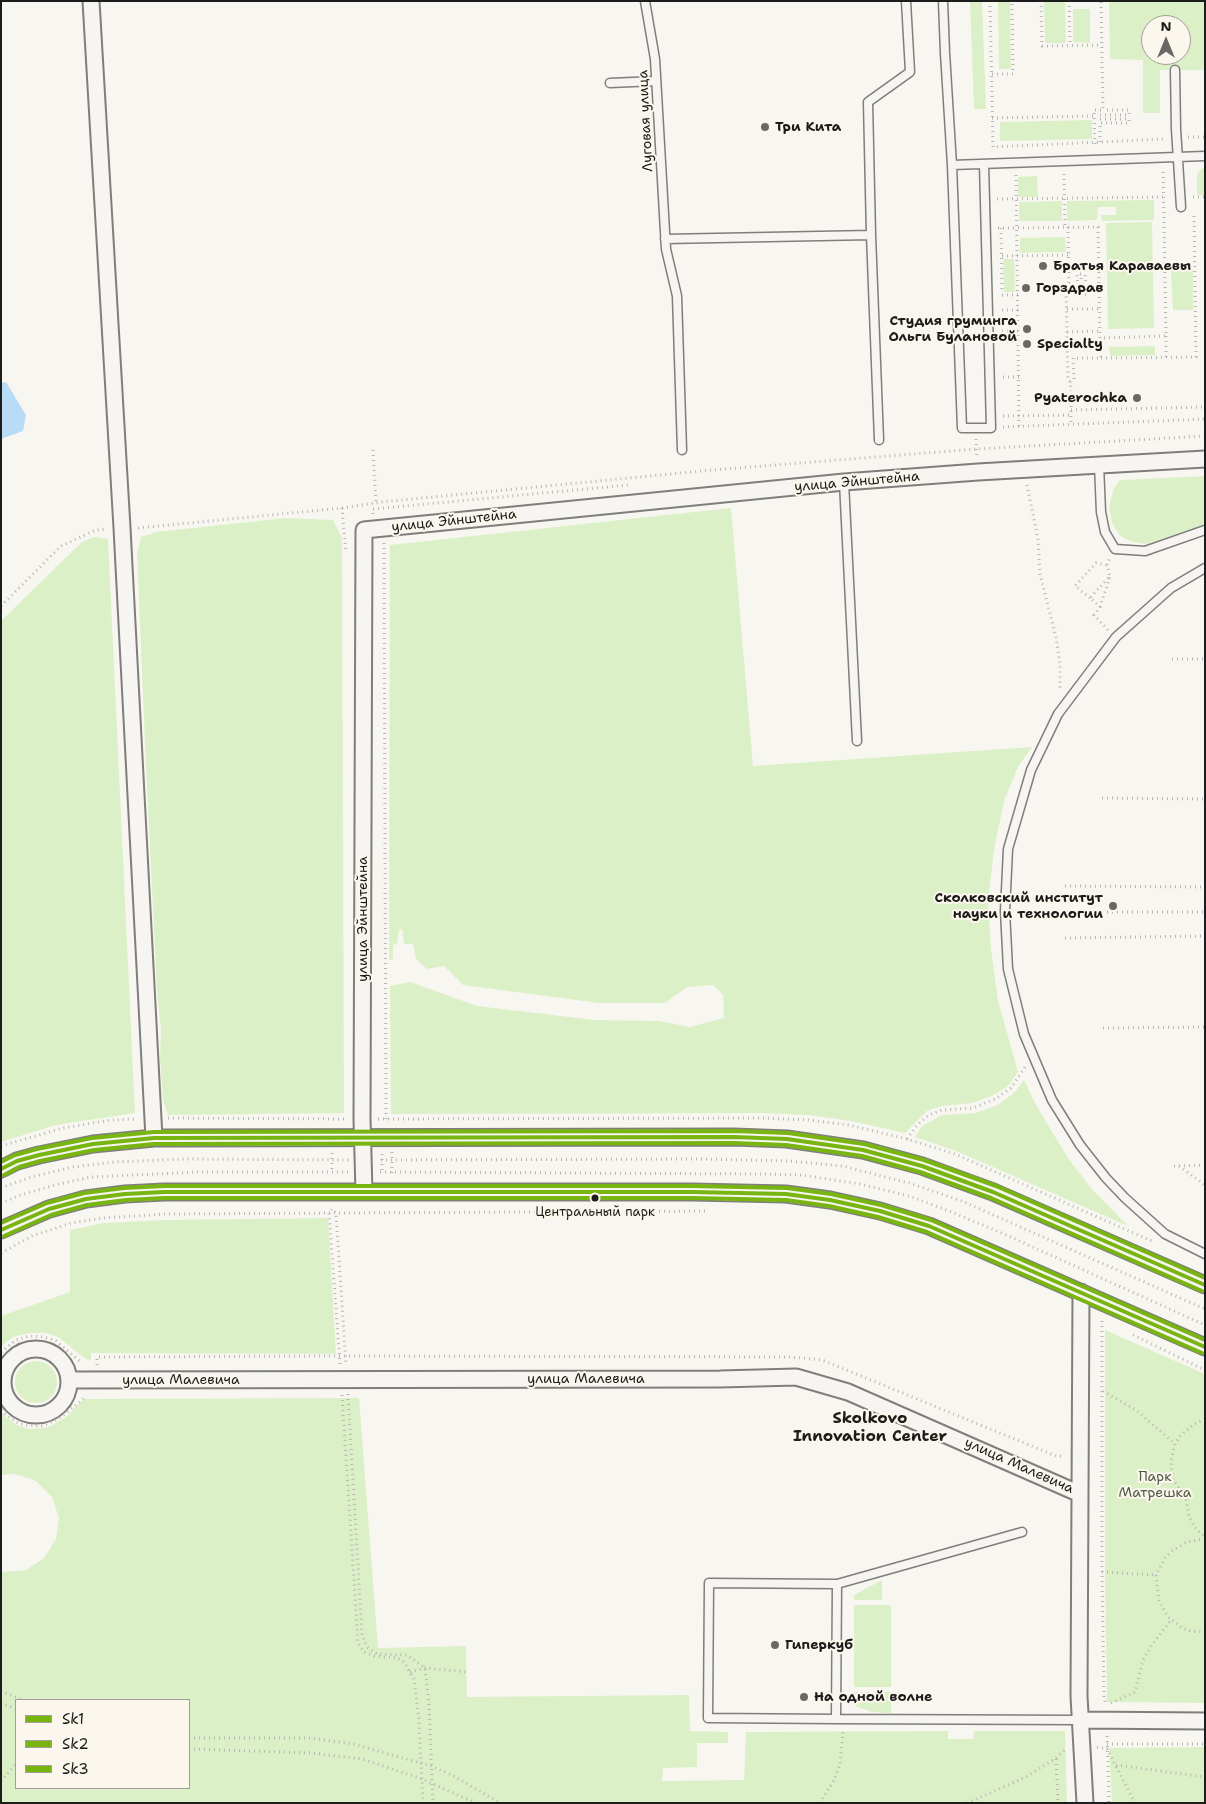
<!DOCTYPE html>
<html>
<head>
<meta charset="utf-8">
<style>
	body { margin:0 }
	#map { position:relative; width:1206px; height:1804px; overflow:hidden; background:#f8f6f0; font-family:"Shantell Sans",sans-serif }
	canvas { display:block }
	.frame { position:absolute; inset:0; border:2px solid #1c1c1c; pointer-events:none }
	.legend { position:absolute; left:15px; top:1699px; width:175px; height:90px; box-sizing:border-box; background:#fbf7ec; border:1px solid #a29f99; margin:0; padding:6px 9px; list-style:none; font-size:15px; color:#1c1c1c }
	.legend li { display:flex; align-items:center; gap:10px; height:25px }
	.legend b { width:25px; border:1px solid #a29f99 }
	.north { position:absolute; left:1141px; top:15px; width:50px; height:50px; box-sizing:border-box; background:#fbf7ec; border:1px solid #a29f99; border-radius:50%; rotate:0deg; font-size:14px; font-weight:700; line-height:20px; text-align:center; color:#1c1c1c }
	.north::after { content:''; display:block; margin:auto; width:18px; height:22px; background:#696866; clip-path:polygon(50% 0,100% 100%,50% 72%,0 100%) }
</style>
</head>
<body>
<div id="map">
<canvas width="1206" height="1804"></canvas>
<div class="frame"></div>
<ul class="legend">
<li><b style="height:6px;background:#79b511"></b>Sk1</li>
<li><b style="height:6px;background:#79b511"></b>Sk2</li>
<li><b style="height:6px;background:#79b511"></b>Sk3</li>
</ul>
<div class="north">N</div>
</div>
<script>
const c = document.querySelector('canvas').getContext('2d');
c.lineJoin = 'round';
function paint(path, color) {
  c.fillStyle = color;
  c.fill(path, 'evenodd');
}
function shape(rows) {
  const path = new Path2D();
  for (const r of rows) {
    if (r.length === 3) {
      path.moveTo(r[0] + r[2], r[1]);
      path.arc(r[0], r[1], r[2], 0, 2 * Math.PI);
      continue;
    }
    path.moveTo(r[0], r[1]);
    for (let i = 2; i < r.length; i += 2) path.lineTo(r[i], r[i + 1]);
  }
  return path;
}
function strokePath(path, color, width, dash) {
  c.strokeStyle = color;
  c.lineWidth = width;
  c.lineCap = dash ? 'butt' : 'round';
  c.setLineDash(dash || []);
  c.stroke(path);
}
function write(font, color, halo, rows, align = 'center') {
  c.font = font + ' "Shantell Sans",sans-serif';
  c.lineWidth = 4;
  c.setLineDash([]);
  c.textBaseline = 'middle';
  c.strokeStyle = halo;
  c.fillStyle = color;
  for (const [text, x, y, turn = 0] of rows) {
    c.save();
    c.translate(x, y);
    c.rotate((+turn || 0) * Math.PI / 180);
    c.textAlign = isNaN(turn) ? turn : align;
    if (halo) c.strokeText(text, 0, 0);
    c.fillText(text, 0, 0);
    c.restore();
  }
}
const green = shape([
	[970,1,982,1,986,109,974,109],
	[1109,1,1205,1,1205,70,1160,70,1160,113,1143,113,1143,60,1110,59],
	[1151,25,1181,25,1181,55,1151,55],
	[998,2,1010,2,1011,69,999,69],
	[1044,2,1065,2,1066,43,1045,43],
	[1073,9,1090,9,1090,43,1073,42],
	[1092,120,1092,139,1000,141,1000,122],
	[1205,167,1205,195,1197,195,1197,175,1200,170],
	[1037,176,1038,197,1018,197,1018,177],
	[1154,200,1154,220,1102,221,1101,215,1116,215,1116,207,1098,207,1097,220,1067,221,1067,201],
	[1062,201,1062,221,1019,221,1019,202],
	[1152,222,1154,328,1108,329,1106,223],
	[1065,237,1066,252,1020,253,1020,238],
	[1003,259,1014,259,1015,292,1004,292],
	[1193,270,1193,310,1173,310,1171,271],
	[1155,346,1155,355,1110,356,1109,347],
	[1205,476,1205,524,1146,544,1132,542,1120,536,1112,523,1109,507,1114,488,1120,480],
	[731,508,753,766,1032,747,1018,767,1004,801,994,850,988,901,991,949,998,1001,1018,1072,1008,1086,992,1096,972,1103,942,1106,927,1111,905,1133,851,1121,808,1115,762,1113,391,1114,390,986,410,982,477,1006,595,1020,659,1021,690,1027,724,1018,723,995,713,985,687,987,665,1003,599,1003,463,985,444,966,427,969,416,959,413,944,404,944,402,929,399,930,397,944,393,945,393,959,389,960,390,545],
	[285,518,333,520,342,538,344,1113,168,1115,163,1100,160,1058,161,1031,157,990,146,766,137,553,141,537,156,532],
	[94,537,108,539,135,1113,56,1125,1,1142,1,621,82,542],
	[1024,1080,1036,1105,1068,1158,1091,1188,1128,1226,956,1151,915,1137,921,1127,942,1115,975,1113,998,1105,1015,1092],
	[328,1218,336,1354,91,1353,91,1360,86,1359,58,1337,46,1333,29,1333,13,1337,1,1346,1,1316,70,1292,70,1230,104,1223,165,1220],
	[1105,1330,1205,1374,1205,1703,1107,1702,1105,1583],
	[36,1382,21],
	[359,1398,378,1648,466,1646,467,1697,689,1695,690,1731,728,1732,728,1743,697,1743,697,1767,663,1768,662,1781,744,1780,746,1732,948,1731,948,1739,973,1739,974,1731,1065,1731,1067,1803,1,1803,1,1572,26,1570,44,1558,56,1539,59,1518,52,1497,36,1481,15,1474,1,1475,1,1413,17,1425,29,1429,43,1428,51,1426,66,1417,84,1399,88,1399],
	[16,1700,189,1700,189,1788,16,1788],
	[882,1580,882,1600,854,1600,854,1595],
	[854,1605,891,1605,891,1687,854,1687],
	[854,1692,891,1692,891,1713,872,1712,855,1706],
	[1205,1747,1205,1803,1112,1803,1109,1748]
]);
const water = shape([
	[6,382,26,415,23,431,1,439,1,383]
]);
const path = shape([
	[990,1,993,147,1164,139],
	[1041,1,1042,46,1102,45],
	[1069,1,1070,45],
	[992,74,1013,74,1012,1],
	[992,118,1094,116],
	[1188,137,1205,137],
	[1100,142,1100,123,1129,123,1129,119,1100,119,1100,115,1129,115,1129,110,1103,110],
	[1095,144,1094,110,1103,110,1101,1],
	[1064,174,1065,227],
	[1016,175,1019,427],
	[1193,197,1205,197],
	[997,199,1164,197],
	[1068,227,1069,282,1066,289,1068,379,1070,382,1071,391],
	[998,228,1098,227,1100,338,1166,336,1163,169],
	[1001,228,1002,290],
	[1002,256,1068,255],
	[1165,266,1195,266],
	[1066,289,1078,289,1077,274,1081,274,1082,295,1086,295,1085,269,1099,268],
	[1002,295,1018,295],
	[1067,309,1100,309],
	[1002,310,1018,310],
	[1002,331,1018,331],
	[1067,332,1100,331],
	[1166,336,1166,358],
	[1002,341,1018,341],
	[1101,358,1196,357,1194,212],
	[1003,377,1019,377],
	[1070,382,1074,379,1073,358,1101,358,1100,338],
	[1071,406,1071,424],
	[1071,410,1205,407],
	[1003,416,1071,415],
	[1003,427,1205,419],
	[976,439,977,458],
	[373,450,376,503],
	[1027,485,1038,539,1040,574,1056,637,1060,664,1060,691],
	[342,508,346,552],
	[373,514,373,509,628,485],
	[138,528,342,508,381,502,712,470,977,449,1205,436],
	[384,543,386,1119],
	[1090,598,1075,586,1096,563,1107,565],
	[1,606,61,546,96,530,107,529],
	[1100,607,1110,577],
	[1108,630,1094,615,1100,607,1090,598,1110,576,1107,565,1110,558],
	[1172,659,1205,659],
	[1102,798,1205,799],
	[1065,886,1205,887],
	[1062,912,1205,912],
	[1065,938,1205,936],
	[1103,1028,1205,1027],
	[168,1118,347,1119],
	[378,1119,762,1118,808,1120,849,1125,907,1139,955,1154,1154,1242],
	[907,1139,918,1124,929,1115,942,1110,973,1108,995,1099,1011,1088,1025,1067],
	[1,1146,63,1128,111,1120,137,1119],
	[392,1152,392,1173],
	[332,1153,332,1171],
	[382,1154,382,1172],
	[381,1160,703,1159,789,1161,842,1166,909,1183,962,1201,1205,1309],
	[1174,1166,1205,1165],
	[1179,1166,1205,1185],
	[380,1172,766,1174,801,1175,860,1184,909,1196,949,1211,1004,1234,1205,1325],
	[1,1188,31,1177,73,1167,114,1162,186,1159,349,1160],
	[1,1203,21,1195,55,1185,91,1177,198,1172,349,1172],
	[1,1253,32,1236,71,1223,104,1218,165,1214,709,1211],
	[1102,1321,1102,1572,1104,1697,1106,1705],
	[1133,1335,1205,1370],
	[1,1352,16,1340,30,1336,44,1337,56,1341,82,1363],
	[340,1364,329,1213,332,1209,336,1213,346,1365],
	[97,1365,97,1357,339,1356,791,1357,822,1360,1056,1456,1065,1456],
	[1103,1391,1136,1410,1175,1444],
	[348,1394,362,1635,367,1647,377,1654,407,1655,425,1668,429,1704,433,1803],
	[342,1395,358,1643,364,1652,374,1656,397,1658,404,1662,414,1679,419,1720,423,1803],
	[1,1410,5,1414,18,1423,27,1425,43,1426,58,1419,86,1397],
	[1205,1419,1194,1424,1180,1436,1175,1444,1171,1461,1173,1479,1186,1499,1189,1517,1197,1530,1205,1537],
	[1205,1539,1187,1542,1172,1551,1165,1558,1156,1575,1159,1601,1168,1617,1182,1628,1191,1631,1205,1632],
	[1102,1572,1156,1575],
	[410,1672,425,1668,467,1672],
	[1,1691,23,1700],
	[1,1703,16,1709],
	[1111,1703,1135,1692,1143,1660,1151,1646,1171,1620],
	[1107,1736,1109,1803],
	[189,1738,309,1738,353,1744,431,1766,452,1775,500,1803],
	[1107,1744,1205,1744],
	[1097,1747,1107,1749,1135,1803],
	[189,1749,312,1753,362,1759,422,1779,476,1803],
	[1056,1759,1058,1803],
	[1116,1765,1205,1777],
	[1,1781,16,1764],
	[820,1803,834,1780,840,1764,843,1731],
	[967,1803,1026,1777,1056,1758,1067,1748]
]);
const lane = shape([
	[645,1,655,59,666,249,677,296,682,450],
	[943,1,945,53,952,165],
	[1175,70,1176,129,1181,207],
	[610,83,656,81],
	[984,164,991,428,962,428,952,165,1205,156],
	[871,235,879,440],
	[665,239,871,235,868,102,910,72,906,1],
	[1099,465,1101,512,1105,532,1115,549,1145,551,1205,530],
	[844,482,857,741],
	[1205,568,1171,588,1116,637,1058,714,1031,770,1008,849,1005,911,1008,969,1024,1034,1052,1100,1080,1145,1106,1178,1125,1198,1165,1234,1205,1254],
	[709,1583,837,1584,836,1719,708,1718,709,1583],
	[837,1584,1022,1532],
	[836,1719,1080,1720]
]);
const street = shape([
	[91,1,122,528,154,1138],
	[1,1169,17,1161,39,1155,93,1144,154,1138,734,1137,787,1139,863,1150,922,1166,993,1192,1205,1285],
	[364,1192,362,1119,364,530,844,482,978,472,1205,459],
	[1,1230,49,1209,86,1199,125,1194,164,1192,692,1192,786,1194,830,1200,880,1211,929,1226,1205,1347],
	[1081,1292,1079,1696,1085,1803],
	[36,1382,33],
	[69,1380,720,1379,796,1377,848,1392,1080,1494],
	[1080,1720,1205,1721]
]);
const bus1 = shape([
	[1,1169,17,1161,39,1155,93,1144,154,1138,734,1137,787,1139,863,1150,922,1166,993,1192,1205,1285],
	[1,1230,49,1209,86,1199,125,1194,164,1192,692,1192,786,1194,830,1200,880,1211,929,1226,1205,1347]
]);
const bus2 = shape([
	[4,1175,19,1167,40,1161,94,1150,154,1144,734,1143,786,1145,862,1156,920,1172,991,1198,1202,1291],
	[4,1236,51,1215,87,1205,126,1200,164,1198,692,1198,786,1200,829,1206,878,1217,927,1232,1202,1353]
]);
const bus3 = shape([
	[1,1162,15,1155,37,1149,92,1138,154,1132,734,1131,788,1133,864,1144,924,1160,996,1186,1205,1278],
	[1,1223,47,1203,84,1193,124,1188,164,1186,692,1186,787,1188,831,1194,881,1205,931,1220,1205,1340]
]);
const markers = [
	[765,127,5,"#696866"],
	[1043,266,5,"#696866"],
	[1026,288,5,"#696866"],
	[1027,329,5,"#696866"],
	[1027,344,5,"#696866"],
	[1137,398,5,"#696866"],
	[1113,906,5,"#696866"],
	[595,1198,4.5,"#1c1c1c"],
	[775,1645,5,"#696866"],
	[804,1697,5,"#696866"]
];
const busNames = [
	["Центральный парк",595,1213]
];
const streetNames = [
	["Луговая улица",646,121,-93],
	["улица Эйнштейна",857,482,-5],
	["улица Эйнштейна",454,521,-6],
	["улица Эйнштейна",363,919,-90],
	["улица Малевича",586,1379],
	["улица Малевича",181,1380],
	["улица Малевича",1019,1466,24]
];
const poiNames = [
	["Три Кита",775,127],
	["Братья Караваевы",1053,266],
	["Горздрав",1036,288],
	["Студия груминга",1017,321,"right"],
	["Ольги Булановой",1017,337,"right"],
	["Specialty",1037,344],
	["Pyaterochka",1127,398,"right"],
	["Сколковский институт",1103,898,"right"],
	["науки и технологии",1103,914,"right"],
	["Гиперкуб",785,1645],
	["На одной волне",814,1697]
];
const parkNames = [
	["Парк",1155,1477],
	["Матрешка",1155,1493]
];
const quarterNames = [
	["Skolkovo",870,1419],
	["Innovation Center",870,1437]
];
paint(green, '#dcf0c7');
paint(water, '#b8dcf8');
strokePath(lane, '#7f7e7b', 11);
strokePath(street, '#7f7e7b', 19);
strokePath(path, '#b7b6b4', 3, [1, 4]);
strokePath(lane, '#f6f5f1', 8);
strokePath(street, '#f6f5f1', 15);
strokePath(bus1, '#79b511', 4);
strokePath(bus2, '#79b511', 4);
strokePath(bus3, '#79b511', 4);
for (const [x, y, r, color] of markers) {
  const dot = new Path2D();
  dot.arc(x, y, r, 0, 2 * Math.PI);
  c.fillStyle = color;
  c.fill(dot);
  strokePath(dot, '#fbf7ec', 2);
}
write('13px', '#1c1c1c', '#fbf7ec', busNames);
write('14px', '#1c1c1c', '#fbf7ec', streetNames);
write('bold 14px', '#1c1c1c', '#fbf7ec', poiNames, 'left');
write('14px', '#4f5a45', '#fbf7ec', parkNames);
write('bold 16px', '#1c1c1c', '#fbf7ec', quarterNames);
</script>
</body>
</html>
